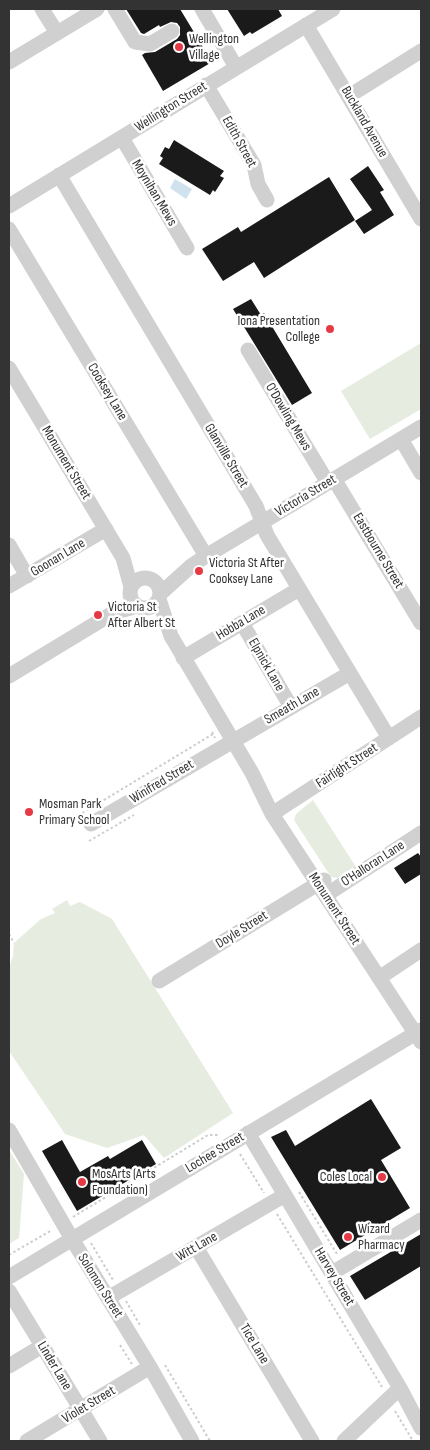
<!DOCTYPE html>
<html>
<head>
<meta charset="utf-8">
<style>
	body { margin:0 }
	#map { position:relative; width:430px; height:1450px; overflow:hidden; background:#fff; font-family:"Sofia Sans Condensed",sans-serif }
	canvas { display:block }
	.frame { position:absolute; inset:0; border:10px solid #333; pointer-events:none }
</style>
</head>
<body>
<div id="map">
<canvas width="430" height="1450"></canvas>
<div class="frame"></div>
</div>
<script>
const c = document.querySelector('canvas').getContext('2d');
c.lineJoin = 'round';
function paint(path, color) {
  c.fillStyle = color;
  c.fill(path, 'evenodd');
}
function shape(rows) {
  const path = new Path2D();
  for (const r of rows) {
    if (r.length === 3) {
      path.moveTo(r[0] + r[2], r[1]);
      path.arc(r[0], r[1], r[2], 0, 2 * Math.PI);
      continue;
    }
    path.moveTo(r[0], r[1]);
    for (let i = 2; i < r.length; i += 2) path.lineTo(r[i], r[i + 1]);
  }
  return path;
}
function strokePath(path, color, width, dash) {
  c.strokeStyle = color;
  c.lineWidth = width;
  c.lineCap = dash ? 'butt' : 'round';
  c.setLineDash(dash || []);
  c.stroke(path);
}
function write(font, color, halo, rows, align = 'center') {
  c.font = font + ' "Sofia Sans Condensed",sans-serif';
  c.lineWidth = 5;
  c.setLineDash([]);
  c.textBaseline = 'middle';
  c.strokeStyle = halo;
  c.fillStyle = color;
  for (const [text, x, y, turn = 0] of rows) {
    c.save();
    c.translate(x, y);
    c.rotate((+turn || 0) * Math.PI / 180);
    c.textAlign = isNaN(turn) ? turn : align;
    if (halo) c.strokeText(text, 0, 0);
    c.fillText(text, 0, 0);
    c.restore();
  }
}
const green = shape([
	[421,343,421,409,370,439,341,391],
	[313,800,356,867,339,878,331,877,294,820,296,814],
	[67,900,70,906,80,902,112,919,233,1113,164,1158,144,1135,107,1148,65,1134,9,1051,9,968,13,956,14,943,41,919,55,913,52,909],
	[9,1150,24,1174,19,1238,9,1244]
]);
const water = shape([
	[175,179,192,189,186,199,170,188]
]);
const building = shape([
	[126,9,180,9,212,62,163,91,142,55,145,53,155,52,177,39,180,35,180,27,177,23,171,22,160,27,159,25,144,34,141,33],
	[227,9,278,9,282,16,252,34,250,32,244,36],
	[174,140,224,171,220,176,224,178,215,192,213,190,210,195,159,164,163,158,160,156,165,147,169,149],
	[368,166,384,190,380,192,394,215,364,234,355,221,372,210,350,179],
	[329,177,355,220,264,278,254,262,223,281,202,249,238,227,241,232],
	[251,299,261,315,264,313,312,393,292,405,233,309],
	[418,853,421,857,421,874,405,884,394,868],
	[371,1099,401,1148,381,1160,410,1208,340,1250,271,1137,286,1130,295,1146],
	[62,1140,80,1172,108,1156,110,1159,142,1140,156,1164,77,1211,42,1151],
	[421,1234,421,1266,365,1300,350,1276]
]);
const path = shape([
	[212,732,215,738],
	[61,826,213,734],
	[89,841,134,815],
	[9,934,14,943],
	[240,1154,264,1193],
	[299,1192,337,1254],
	[277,1214,382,1387],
	[73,1217,208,1135,220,1135],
	[91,1243,113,1280],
	[9,1255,52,1230],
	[126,1301,141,1327],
	[120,1345,132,1364],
	[165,1365,210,1441],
	[395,1411,413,1441]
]);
const minor = shape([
	[42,9,57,33],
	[115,9,135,42,150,44,172,31],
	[202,9,236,67],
	[306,25,421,219],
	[9,62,97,9],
	[206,85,254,165,258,184,267,200],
	[349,96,421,51],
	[122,138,187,248],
	[59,175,256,506,267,535,389,738],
	[9,206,333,9],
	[9,229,206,556],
	[248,350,328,483],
	[9,368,123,558,131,587],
	[401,439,421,473],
	[334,479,421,623],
	[9,545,27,576],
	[145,593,15],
	[9,586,106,529],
	[160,594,191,566,206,556,421,427],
	[159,599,171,636,252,773,272,814,421,1042],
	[242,623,291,707],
	[183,658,299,589],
	[9,676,113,613,137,606],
	[272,814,421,717],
	[91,824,350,673],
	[326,895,421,833],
	[379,978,421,950],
	[159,981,324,880],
	[9,1130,72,1239,150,1367,192,1441],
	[248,1133,400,1388,421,1428],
	[196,1247,312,1441],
	[332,1273,421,1220],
	[9,1277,421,1030],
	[9,1291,100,1441],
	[108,1298,285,1195],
	[9,1366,42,1346],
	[27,1441,150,1367],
	[344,1441,400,1388]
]);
const markers = [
	[179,47,5,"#e63946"],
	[330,329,5,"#e63946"],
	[199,571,5,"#e63946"],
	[98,615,5,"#e63946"],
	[29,812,5,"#e63946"],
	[382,1177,5,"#e63946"],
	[82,1182,5,"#e63946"],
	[348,1237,5,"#e63946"]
];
const poiNames = [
	["Wellington",189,39],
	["Village",189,55],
	["Iona Presentation",320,321,"right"],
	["College",320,337,"right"],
	["Victoria St After",209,563],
	["Cooksey Lane",209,579],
	["Victoria St",108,607],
	["After Albert St",108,623],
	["Mosman Park",39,804],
	["Primary School",39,820],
	["MosArts (Arts",92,1174],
	["Foundation)",92,1190],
	["Coles Local",372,1177,"right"],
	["Wizard",358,1229],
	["Pharmacy",358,1245]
];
const streetNames = [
	["Wellington Street",171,107,-32],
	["Buckland Avenue",364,122,60],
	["Edith Street",239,142,61],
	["Moynihan Mews",154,193,59],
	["Cooksey Lane",107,392,59],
	["O'Dowling Mews",288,417,59],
	["Glanville Street",226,456,59],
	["Monument Street",66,463,59],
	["Victoria Street",306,496,-31],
	["Eastbourne Street",378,551,59],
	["Goonan Lane",58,558,-31],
	["Hobba Lane",241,623,-31],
	["Elpnick Lane",266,665,60],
	["Smeath Lane",292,706,-30],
	["Fairlight Street",347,766,-33],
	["Winifred Street",162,782,-31],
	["O'Halloran Lane",373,864,-33],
	["Monument Street",334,909,57],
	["Doyle Street",242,930,-32],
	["Lochee Street",215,1153,-31],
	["Witt Lane",197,1247,-30],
	["Harvey Street",334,1277,59],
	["Solomon Street",100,1286,58],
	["Tice Lane",254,1344,59],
	["Linder Lane",54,1366,59],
	["Violet Street",89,1405,-31]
];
paint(green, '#e6ecdf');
paint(water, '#cfe2ee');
paint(building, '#1a1a1a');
strokePath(path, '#cdcdcd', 2, [2.5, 2.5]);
strokePath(minor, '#d0d0d0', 15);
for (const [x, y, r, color] of markers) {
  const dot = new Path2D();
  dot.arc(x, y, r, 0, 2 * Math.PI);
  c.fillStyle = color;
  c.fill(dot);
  strokePath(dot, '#fff', 2);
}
write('14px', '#333', '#fff', poiNames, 'left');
write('14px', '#333', '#fff', streetNames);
</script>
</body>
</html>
